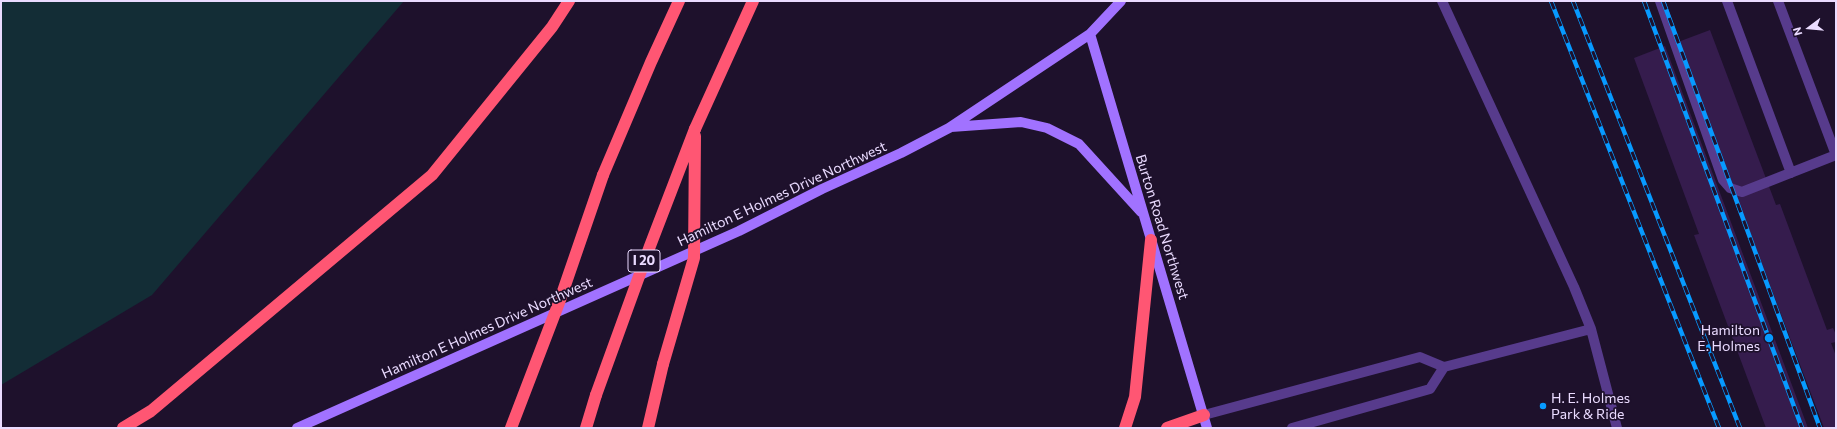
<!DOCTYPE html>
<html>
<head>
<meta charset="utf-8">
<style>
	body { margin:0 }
	#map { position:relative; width:1837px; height:429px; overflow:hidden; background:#1e112c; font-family:Commissioner,sans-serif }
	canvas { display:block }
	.frame { position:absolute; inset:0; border:2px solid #eadbff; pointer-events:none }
	.north { position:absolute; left:1789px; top:8px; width:40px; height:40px; -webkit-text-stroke:3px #1e112c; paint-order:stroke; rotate:254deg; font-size:11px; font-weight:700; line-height:16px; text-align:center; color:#eadbff }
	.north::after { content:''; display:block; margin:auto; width:14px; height:18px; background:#eadbff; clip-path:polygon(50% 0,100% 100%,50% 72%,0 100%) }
</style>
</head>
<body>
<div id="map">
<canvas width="1837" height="429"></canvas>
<div class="frame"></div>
<div class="north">N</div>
</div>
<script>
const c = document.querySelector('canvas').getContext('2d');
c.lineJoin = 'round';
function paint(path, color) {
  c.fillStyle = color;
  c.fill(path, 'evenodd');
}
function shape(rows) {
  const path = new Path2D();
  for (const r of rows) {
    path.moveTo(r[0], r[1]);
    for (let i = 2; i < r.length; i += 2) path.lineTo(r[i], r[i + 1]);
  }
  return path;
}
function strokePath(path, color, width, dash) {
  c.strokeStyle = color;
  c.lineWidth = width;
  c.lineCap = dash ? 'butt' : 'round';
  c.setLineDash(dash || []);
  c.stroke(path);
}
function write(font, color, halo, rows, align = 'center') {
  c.font = font + ' Commissioner,sans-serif';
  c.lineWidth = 3.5;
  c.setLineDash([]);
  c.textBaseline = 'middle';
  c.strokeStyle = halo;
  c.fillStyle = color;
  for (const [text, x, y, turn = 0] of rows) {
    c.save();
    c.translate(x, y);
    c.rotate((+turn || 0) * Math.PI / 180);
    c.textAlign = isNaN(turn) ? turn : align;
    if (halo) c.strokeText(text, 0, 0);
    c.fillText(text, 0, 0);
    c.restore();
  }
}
const green = shape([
	[1,1,404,1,152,295,1,385]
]);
const building = shape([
	[1710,30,1776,205,1780,204,1827,330,1833,328,1836,335,1836,342,1831,343,1836,356,1836,428,1824,428,1678,42],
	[1665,46,1808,428,1766,428,1694,235,1699,234,1634,58]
]);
const service = shape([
	[1442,1,1574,287,1591,329],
	[1660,1,1723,180,1730,188,1742,192,1836,155],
	[1727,1,1791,173],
	[1778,1,1836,155],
	[1204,415,1420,357,1444,367,1591,329,1617,428],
	[1292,428,1430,389,1444,367]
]);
const secondary = shape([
	[1090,34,1207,428],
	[951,127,1021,122,1047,128,1079,144,1141,212],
	[297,428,739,231,822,189,901,153,949,128,1090,34,1121,1]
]);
const motorway = shape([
	[695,129,753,1],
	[603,175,651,62,679,1],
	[123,428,151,411,432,175,552,27,569,1],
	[586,428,596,395],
	[648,428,663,364],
	[1125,428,1135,397,1151,240],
	[1167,428,1204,415]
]);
const rail = shape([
	[1551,1,1719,428],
	[1573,1,1740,428],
	[1644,1,1802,428],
	[1663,1,1820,428]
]);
const motorwayBridge = shape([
	[663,364,694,258,695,136],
	[596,395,650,246,695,129],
	[511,428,560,300,603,175]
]);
const markers = [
	[1769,338,5,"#079aff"],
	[1543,406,4,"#079aff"]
];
const shields = [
	[644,261,32]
];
const shieldNames = [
	["I 20",644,261]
];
const streetNames = [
	["Hamilton E Holmes Drive Northwest",782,194,-25],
	["Burton Road Northwest",1162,227,73],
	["Hamilton E Holmes Drive Northwest",487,328,-24]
];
const poiNames = [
	["Hamilton",1760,330],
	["E. Holmes",1760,346],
	["H. E. Holmes",1551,398,"left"],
	["Park & Ride",1551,414,"left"]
];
paint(green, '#132d36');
paint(building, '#351c4d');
strokePath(service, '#573b8c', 10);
strokePath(secondary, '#a172ff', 10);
strokePath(motorway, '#ff5673', 12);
strokePath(rail, '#079aff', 4.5);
strokePath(rail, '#1e112c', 3, [9]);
strokePath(motorwayBridge, '#ff5673', 12);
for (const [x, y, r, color] of markers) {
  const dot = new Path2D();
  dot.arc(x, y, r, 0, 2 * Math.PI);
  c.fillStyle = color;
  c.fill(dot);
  strokePath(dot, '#1e112c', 1.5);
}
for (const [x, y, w] of shields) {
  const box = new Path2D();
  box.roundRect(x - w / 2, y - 11, w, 22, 3);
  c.fillStyle = '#1e112c';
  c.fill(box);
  strokePath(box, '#eadbff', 1);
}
write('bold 13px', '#eadbff', null, shieldNames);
write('14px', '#eadbff', '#1e112c', streetNames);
write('14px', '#eadbff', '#1e112c', poiNames, 'right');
</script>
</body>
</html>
